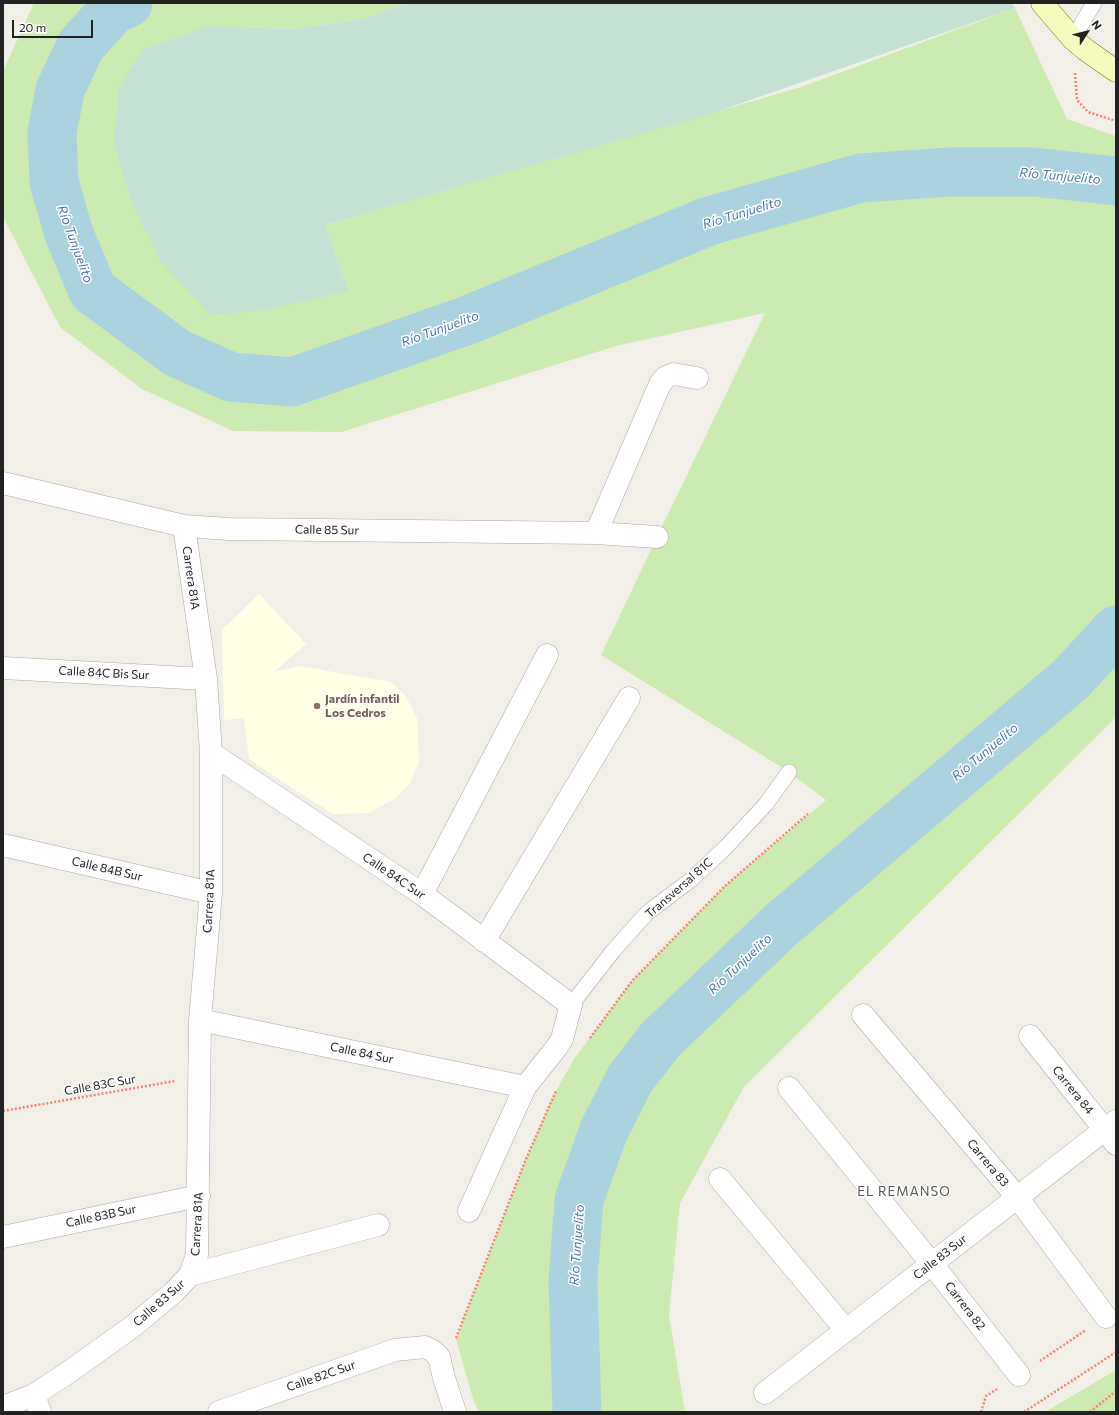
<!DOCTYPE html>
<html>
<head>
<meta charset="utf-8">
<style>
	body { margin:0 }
	#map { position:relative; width:1119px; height:1415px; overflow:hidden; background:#f2efe9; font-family:Commissioner,sans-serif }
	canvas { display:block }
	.frame { position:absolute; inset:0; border:4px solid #222; pointer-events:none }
	.north { position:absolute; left:1067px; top:12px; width:40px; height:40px; -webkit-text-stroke:3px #fff; paint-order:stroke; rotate:54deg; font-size:11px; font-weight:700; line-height:16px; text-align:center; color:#222 }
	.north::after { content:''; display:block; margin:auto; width:14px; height:18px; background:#222; clip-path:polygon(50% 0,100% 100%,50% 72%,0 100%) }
	.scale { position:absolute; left:12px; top:20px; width:81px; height:18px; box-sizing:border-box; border:2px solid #222; border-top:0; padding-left:5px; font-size:12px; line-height:14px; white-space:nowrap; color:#222; -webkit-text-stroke:3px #fff; paint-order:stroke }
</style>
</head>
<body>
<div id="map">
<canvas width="1119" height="1415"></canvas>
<div class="frame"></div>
<div class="north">N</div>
<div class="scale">20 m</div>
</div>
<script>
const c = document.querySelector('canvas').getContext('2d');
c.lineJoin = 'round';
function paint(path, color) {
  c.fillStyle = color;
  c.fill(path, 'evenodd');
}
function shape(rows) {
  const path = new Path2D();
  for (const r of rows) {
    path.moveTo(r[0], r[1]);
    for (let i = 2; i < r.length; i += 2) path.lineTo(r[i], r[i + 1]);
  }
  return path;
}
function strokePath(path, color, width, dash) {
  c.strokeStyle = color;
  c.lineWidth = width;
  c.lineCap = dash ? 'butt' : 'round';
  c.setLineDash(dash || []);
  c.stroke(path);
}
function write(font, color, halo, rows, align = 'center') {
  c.font = font + ' Commissioner,sans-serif';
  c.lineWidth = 3;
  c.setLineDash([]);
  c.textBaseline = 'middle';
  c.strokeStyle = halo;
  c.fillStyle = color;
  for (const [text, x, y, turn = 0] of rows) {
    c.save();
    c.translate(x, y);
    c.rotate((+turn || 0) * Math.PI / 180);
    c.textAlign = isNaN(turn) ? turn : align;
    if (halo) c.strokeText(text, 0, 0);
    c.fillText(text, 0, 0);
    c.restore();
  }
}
const education = shape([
	[259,594,306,644,274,672,300,666,390,682,405,695,417,718,419,761,410,783,396,798,369,813,333,814,286,784,249,759,244,718,224,720,222,630]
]);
const grass = shape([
	[34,3,408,3,367,18,295,29,208,26,349,291,325,225,801,87,1015,8,1067,119,1116,136,1116,717,744,1087,680,1203,669,1315,685,1412,479,1412,473,1399,456,1339,526,1159,552,1098,574,1059,632,981,725,886,826,800,789,772,601,655,657,537,765,313,616,346,341,432,233,431,142,389,60,327,3,217,3,71],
	[1116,1370,1116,1412,1045,1412]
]);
const wetland = shape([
	[408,3,1012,3,1015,8,710,114,325,225,349,291,266,310,210,315,161,261,131,201,114,143,119,87,144,49,208,26,295,29,367,18]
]);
const river = shape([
	[128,3,113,10,81,45,60,90,52,133,54,182,69,234,93,291,177,353,231,377,292,382,468,320,709,221,861,178,950,172,1034,172,1116,181],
	[577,1412,573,1280,579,1200,604,1130,630,1079,660,1040,781,925,1071,679,1116,630]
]);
const path = shape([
	[1075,73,1077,100,1088,112,1116,121],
	[590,1038,632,981,725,886,808,814],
	[3,1111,175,1081],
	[456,1338,526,1159,556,1091],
	[1040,1361,1086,1330],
	[981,1412,986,1396,997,1389],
	[1024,1412,1116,1352],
	[1090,1412,1116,1391]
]);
const lane = shape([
	[1073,39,1094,3],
	[571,1005,613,951,647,913,692,879,726,847,766,804,789,772]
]);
const street = shape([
	[3,483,184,526,229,529,596,533,657,537],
	[184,526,206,679,211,753,211,893,200,1020,197,1255,190,1275],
	[596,533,660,384,666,377,673,374,697,378],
	[3,668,206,679],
	[211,753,422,894,571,1005,562,1039,557,1047,525,1087,469,1211],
	[3,845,211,893],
	[422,894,547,655],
	[484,941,629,698],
	[863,1015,1017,1197,1106,1317],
	[200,1020,525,1087],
	[1030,1036,1116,1144],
	[789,1088,932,1264,1019,1375],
	[720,1179,846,1330],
	[3,1237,199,1196],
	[765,1393,1116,1121],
	[34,1395,40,1412],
	[3,1407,34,1395,66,1374,132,1327,174,1292,190,1275,378,1225],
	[219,1412,395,1350,425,1347,433,1351,439,1357,444,1378,455,1412]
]);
const secondary = shape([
	[1042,3,1073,39,1086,50,1116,71]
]);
const markers = [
	[317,706,4,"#8d6e63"]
];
const streetNames = [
	["Calle 85 Sur",327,530,1],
	["Carrera 81A",191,578,82],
	["Calle 84C Bis Sur",104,673,3],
	["Calle 84B Sur",107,869,13],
	["Calle 84C Sur",394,876,34],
	["Transversal 81C",679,888,-41],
	["Carrera 81A",209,901,-87],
	["Calle 84 Sur",362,1053,12],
	["Calle 83C Sur",100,1085,-10],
	["Carrera 84",1073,1090,51],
	["Carrera 83",988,1163,50],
	["Calle 83B Sur",101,1216,-12],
	["Carrera 81A",197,1224,-87],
	["Calle 83 Sur",940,1257,-38],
	["Calle 83 Sur",159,1303,-41],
	["Carrera 82",965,1306,52],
	["Calle 82C Sur",321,1376,-19]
];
const educationNames = [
	["Jardín infantil",325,699],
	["Los Cedros",325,713]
];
const waterNames = [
	["Río Tunjuelito",1060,176,5],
	["Río Tunjuelito",742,213,-17],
	["Río Tunjuelito",75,244,70],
	["Río Tunjuelito",440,329,-20],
	["Río Tunjuelito",985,752,-40],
	["Río Tunjuelito",740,964,-43],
	["Río Tunjuelito",577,1245,-86]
];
const neighbourhoodNames = [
	["EL REMANSO",904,1192]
];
paint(education, '#ffffe5');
paint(grass, '#cdebb0');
paint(wetland, '#c6e0d4');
strokePath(river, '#aad3df', 49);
strokePath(lane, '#a9a9a9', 16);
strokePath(street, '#a9a9a9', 23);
strokePath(secondary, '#707d05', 23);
strokePath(path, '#fa8072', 2.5, [2, 2]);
strokePath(lane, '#fff', 15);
strokePath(street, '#fff', 22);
strokePath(secondary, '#f7fabf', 22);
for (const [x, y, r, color] of markers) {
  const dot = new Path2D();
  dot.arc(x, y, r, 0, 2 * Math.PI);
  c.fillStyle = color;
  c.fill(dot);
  strokePath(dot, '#fff', 1.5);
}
write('12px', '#222', '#fff', streetNames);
write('bold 12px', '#785e54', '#fff', educationNames, 'left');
write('italic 13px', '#4a7aab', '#fff', waterNames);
c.letterSpacing = '1px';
write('13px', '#555', '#fff', neighbourhoodNames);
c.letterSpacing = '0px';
</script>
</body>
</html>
